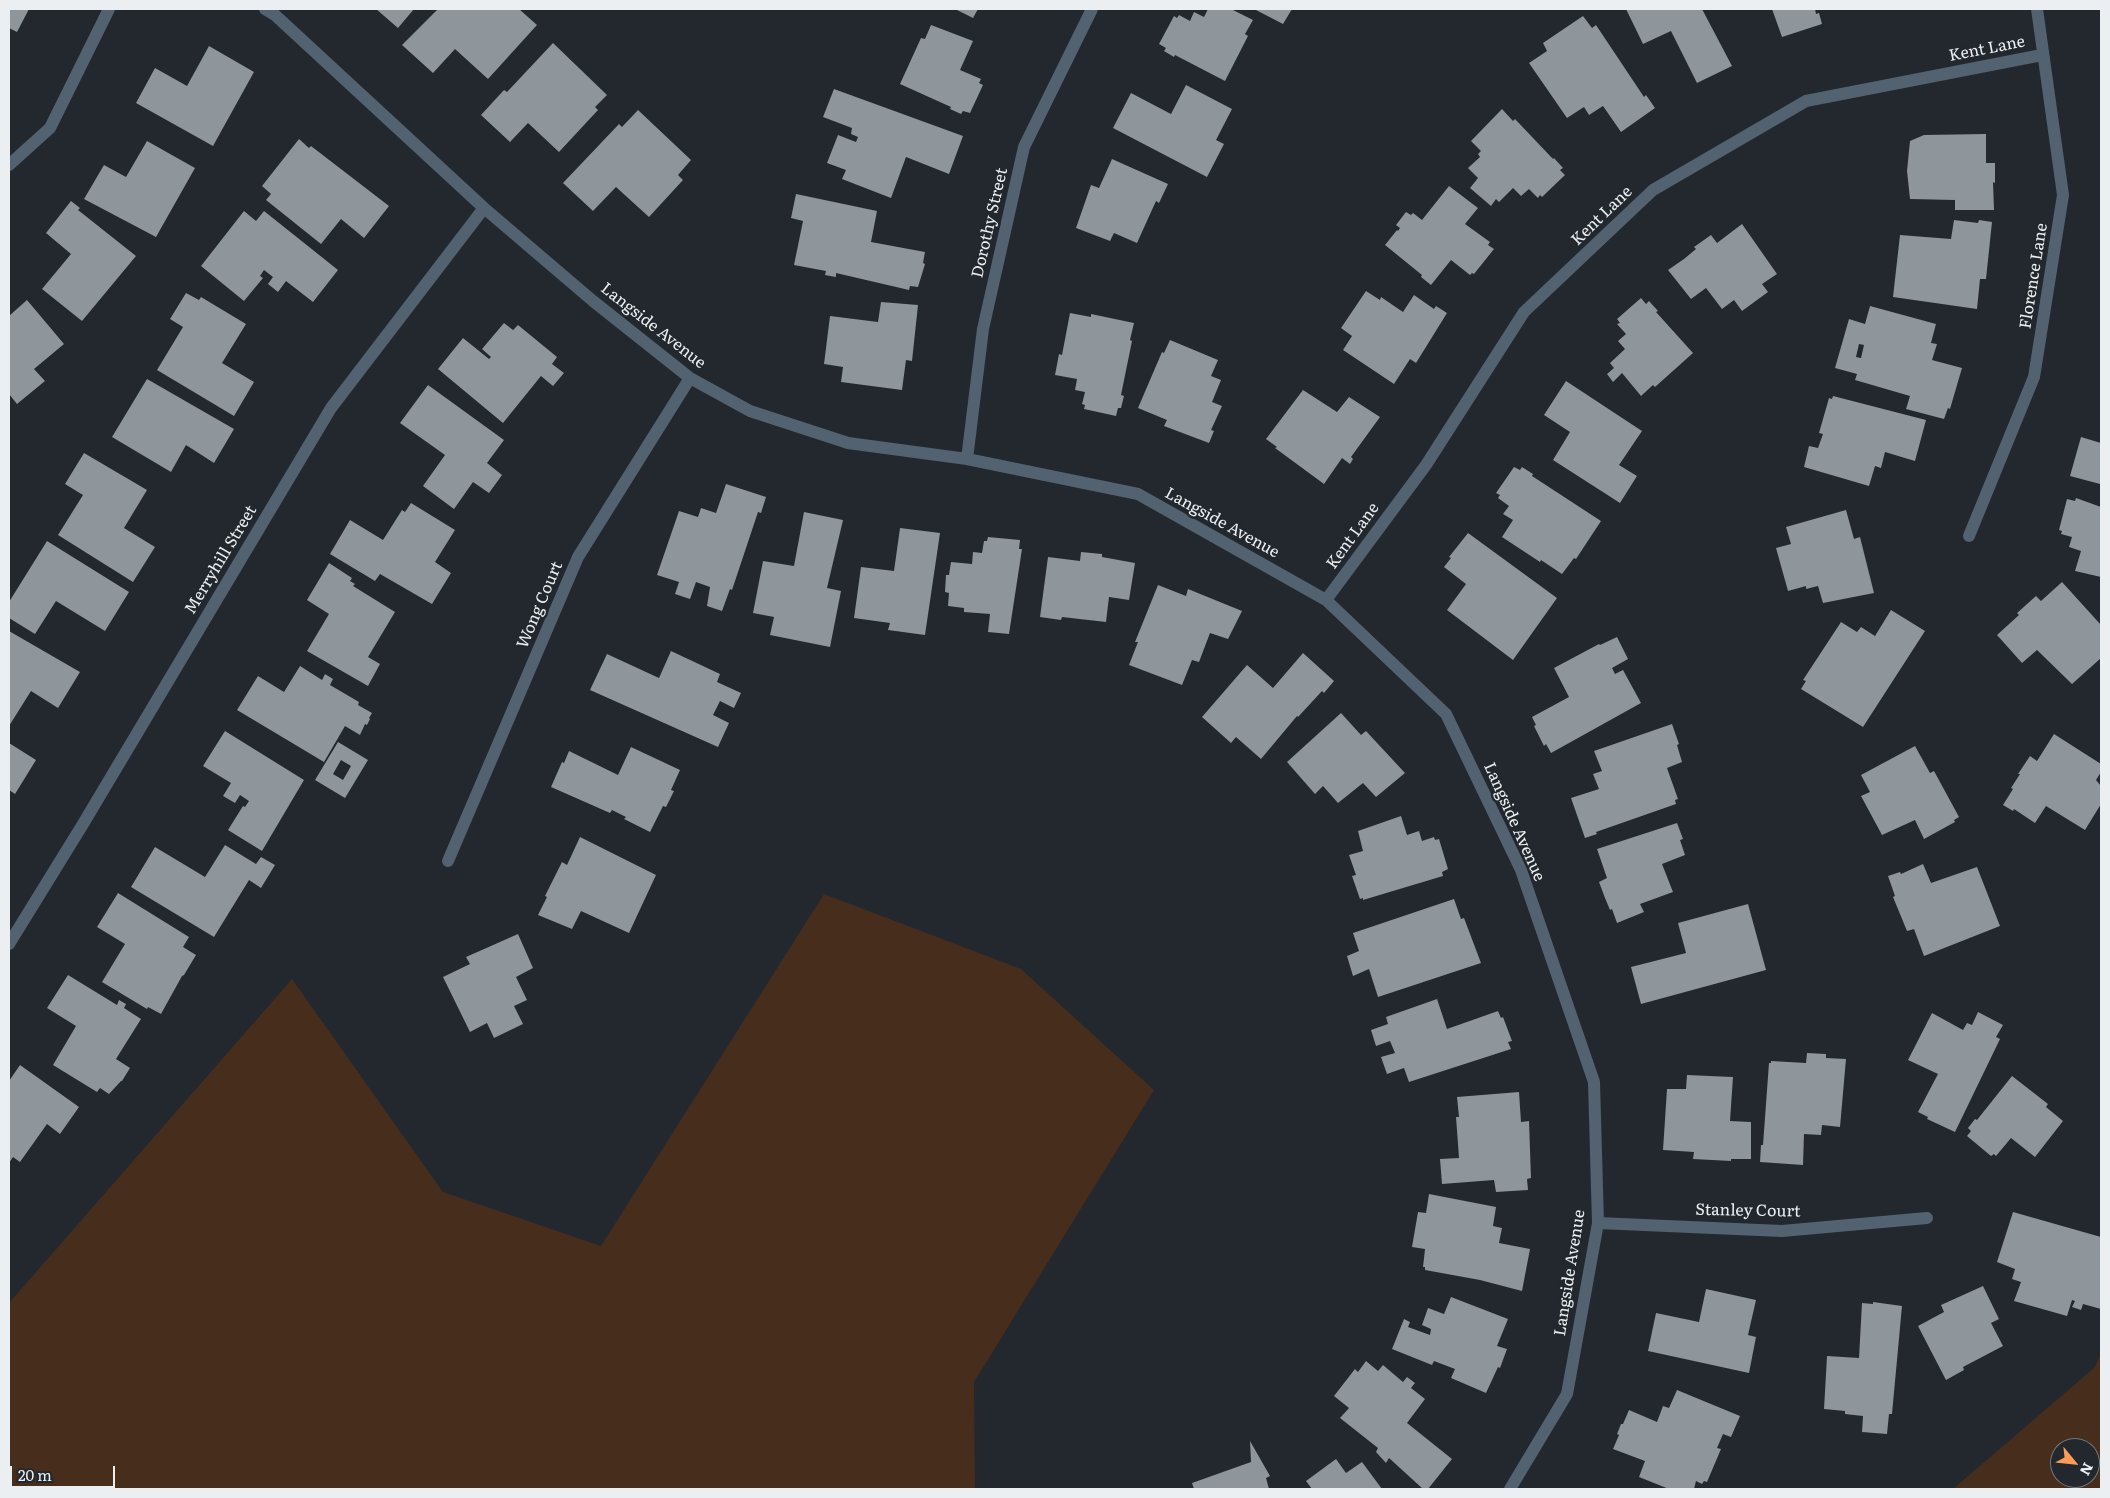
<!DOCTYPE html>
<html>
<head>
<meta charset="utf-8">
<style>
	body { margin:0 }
	#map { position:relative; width:2110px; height:1498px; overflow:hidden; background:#22282d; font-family:Literata,serif }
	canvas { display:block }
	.frame { position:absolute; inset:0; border:10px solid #ebeff2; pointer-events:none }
	.north { position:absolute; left:2050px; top:1438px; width:50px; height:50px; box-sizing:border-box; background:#22282d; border:1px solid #72787c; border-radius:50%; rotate:118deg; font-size:14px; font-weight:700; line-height:20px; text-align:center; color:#ebeff2 }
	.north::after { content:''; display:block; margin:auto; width:18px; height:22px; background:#fd9c56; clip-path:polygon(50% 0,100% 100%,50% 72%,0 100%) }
	.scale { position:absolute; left:10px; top:1466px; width:105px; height:22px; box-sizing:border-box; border:2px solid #ebeff2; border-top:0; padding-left:6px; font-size:15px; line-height:18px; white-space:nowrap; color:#ebeff2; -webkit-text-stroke:4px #22282d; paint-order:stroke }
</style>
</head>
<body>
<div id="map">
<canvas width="2110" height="1498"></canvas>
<div class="frame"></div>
<div class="north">N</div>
<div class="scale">20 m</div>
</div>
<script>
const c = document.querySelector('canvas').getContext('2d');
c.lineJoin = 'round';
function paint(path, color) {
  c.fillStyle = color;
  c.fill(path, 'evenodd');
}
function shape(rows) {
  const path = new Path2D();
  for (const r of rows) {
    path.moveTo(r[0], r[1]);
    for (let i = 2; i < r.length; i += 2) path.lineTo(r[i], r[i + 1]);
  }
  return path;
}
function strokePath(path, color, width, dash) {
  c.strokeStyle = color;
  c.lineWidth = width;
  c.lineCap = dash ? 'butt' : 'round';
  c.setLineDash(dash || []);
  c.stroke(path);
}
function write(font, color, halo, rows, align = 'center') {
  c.font = font + ' Literata,serif';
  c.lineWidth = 5;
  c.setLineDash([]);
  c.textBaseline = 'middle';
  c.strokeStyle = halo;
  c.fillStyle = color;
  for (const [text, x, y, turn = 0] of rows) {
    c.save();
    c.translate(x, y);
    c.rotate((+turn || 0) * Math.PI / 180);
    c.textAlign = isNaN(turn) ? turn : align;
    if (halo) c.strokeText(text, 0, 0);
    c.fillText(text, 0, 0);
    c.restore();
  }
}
const green = shape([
	[824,894,1021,969,1154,1090,974,1382,975,1489,9,1489,9,1303,292,979,443,1192,601,1246],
	[2101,1353,2101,1489,1953,1489,2095,1367],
	[2060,1448,2090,1448,2090,1478,2060,1478]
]);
const building = shape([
	[9,9,29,9,17,32,9,28],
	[376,9,414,9,398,28],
	[438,9,519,9,537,25,488,79,455,49,433,73,402,45],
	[955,9,978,9,973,18],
	[1208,9,1231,9,1253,20,1245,34,1248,36,1225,81,1175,55,1174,57,1164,51,1166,48,1159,44,1174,16,1177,18,1179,15,1190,21,1194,12,1204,17],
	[1254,9,1292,9,1283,24],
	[1626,9,1702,9,1732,66,1697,83,1671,31,1643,44],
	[1772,9,1815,9,1816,14,1819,13,1822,24,1782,37],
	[1583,16,1592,28,1596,25,1644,97,1646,95,1655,108,1621,132,1603,106,1589,115,1584,107,1567,118,1529,63,1547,51,1543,43],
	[931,25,973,41,960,70,981,79,979,83,983,85,970,113,963,111,961,114,950,109,951,107,900,84,921,38,925,39],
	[553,43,607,95,595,107,598,110,559,152,528,123,510,142,481,115,504,90,507,92],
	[209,46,254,72,213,146,136,103,155,68,187,86],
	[1186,85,1232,109,1216,140,1224,144,1207,177,1113,128,1131,93,1171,114],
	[834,89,963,136,949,174,906,157,891,198,842,179,846,170,827,163,838,135,856,142,858,137,851,134,852,128,823,117],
	[1502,109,1513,121,1515,119,1553,159,1554,158,1563,168,1560,170,1565,175,1542,197,1540,195,1538,198,1529,189,1521,196,1513,188,1499,202,1496,199,1491,206,1470,188,1478,178,1468,168,1480,157,1478,154,1481,151,1471,141],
	[638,110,691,160,678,175,683,180,649,217,616,187,593,211,563,183,619,124,622,127],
	[1986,134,1986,163,1995,163,1995,183,1993,182,1994,210,1955,210,1955,200,1910,199,1907,171,1910,141,1924,135],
	[299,139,309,148,311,146,389,206,364,238,341,219,321,244,266,200,271,194,262,186],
	[147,141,195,168,156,237,84,199,104,165,126,177],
	[1112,159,1168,184,1159,203,1156,201,1137,243,1114,233,1110,241,1076,228,1091,185,1099,188],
	[1449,186,1478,208,1465,224,1490,242,1488,245,1494,249,1474,274,1472,273,1470,275,1451,260,1431,285,1421,277,1422,275,1385,245,1397,230,1398,231,1400,228,1396,225,1406,212,1411,215,1413,213,1422,220],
	[796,194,877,211,871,242,925,252,923,263,925,264,918,287,910,286,909,290,836,273,836,277,825,275,826,271,794,265,803,221,791,218],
	[71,201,80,208,78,210,136,256,82,321,42,289,71,254,46,233],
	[244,211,256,221,264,211,338,270,313,302,286,281,278,292,268,284,273,277,264,270,260,276,263,278,244,301,201,266],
	[1954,220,1978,223,1979,220,1992,222,1986,279,1980,279,1977,309,1893,297,1900,235,1951,239],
	[1742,224,1777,274,1762,284,1768,292,1742,311,1734,300,1722,309,1706,288,1691,299,1668,270,1684,259,1696,249,1694,247,1711,235,1717,243],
	[1366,291,1380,300,1381,297,1403,312,1414,295,1434,309,1436,306,1447,313,1416,363,1410,359,1394,384,1343,350,1352,336,1341,328],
	[186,293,199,300,201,297,246,324,222,363,254,382,234,416,157,370,183,327,170,319],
	[1641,298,1646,304,1649,301,1658,311,1656,312,1693,353,1655,387,1653,385,1641,396,1622,373,1613,382,1607,374,1614,368,1610,363,1625,349,1618,341,1626,334,1617,324,1620,323,1617,319],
	[27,300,64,344,34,369,45,381,17,404,9,394,9,316],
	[881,302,918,305,912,361,906,360,902,390,841,382,843,367,824,364,830,316,878,322],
	[1870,306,1936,324,1931,343,1937,344,1932,360,1962,368,1950,409,1948,408,1944,419,1906,409,1910,396,1855,380,1857,374,1835,368,1849,319,1865,324],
	[1859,344,1864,345,1861,358,1856,357],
	[1070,313,1091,317,1091,314,1134,323,1130,340,1132,341,1121,395,1124,396,1121,408,1118,408,1116,416,1084,409,1085,405,1082,404,1085,392,1075,390,1077,379,1055,375,1059,354,1062,355],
	[504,323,513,330,518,325,557,357,552,364,564,373,553,386,541,376,503,423,438,369,463,338,489,359,491,357,482,349],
	[1170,340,1218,360,1211,376,1221,380,1212,402,1222,406,1211,430,1214,431,1209,443,1164,426,1167,420,1138,408,1162,352,1164,353],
	[147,379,234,429,214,463,186,445,171,472,112,437],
	[1566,381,1642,431,1619,465,1637,476,1620,503,1553,460,1570,432,1544,415],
	[428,385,504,440,487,463,502,475,489,493,473,482,454,509,423,486,445,455,400,423],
	[1303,390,1337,412,1349,397,1380,417,1351,457,1353,459,1350,464,1342,458,1324,484,1275,448,1277,447,1266,439],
	[1833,396,1926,420,1915,461,1885,452,1881,468,1875,466,1869,486,1804,467,1809,446,1818,448,1823,434,1819,433,1829,398,1832,399],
	[2081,437,2101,443,2101,482,2100,484,2070,476],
	[84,453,147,490,124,528,155,547,133,582,58,535,83,495,65,484],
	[1514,467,1520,470,1522,467,1533,474,1532,476,1601,521,1576,559,1574,558,1562,574,1541,560,1540,562,1502,537,1513,520,1503,514,1509,506,1498,498,1500,495,1496,493],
	[726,484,766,497,761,513,758,512,732,590,730,589,722,611,707,606,710,587,696,582,690,599,675,594,679,582,657,575,679,511,698,517,701,508,716,513],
	[2076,498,2101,507,2101,577,2075,571,2081,551,2069,547,2072,537,2061,534,2062,531,2059,530,2067,499,2075,501],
	[411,503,455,530,435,562,451,573,432,604,380,574,375,581,330,554,350,520,383,540,402,510,405,512],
	[1846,510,1854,539,1860,537,1874,593,1823,603,1818,586,1806,589,1806,586,1788,591,1776,548,1791,544,1786,527],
	[804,512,843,520,827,588,841,591,830,647,770,635,774,617,753,613,763,561,794,566],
	[900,528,940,533,925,635,888,630,890,623,854,618,861,567,894,571],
	[1468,533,1557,598,1513,660,1447,610,1466,584,1444,567,1451,558,1449,557],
	[988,537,1020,540,1019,549,1022,549,1009,634,988,632,990,614,964,612,964,608,948,606,949,593,945,592,946,575,949,575,951,562,972,564,973,552,982,553,984,541,987,541],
	[47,541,129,592,105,631,56,601,35,634,9,618,9,602],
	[1081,552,1102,554,1102,557,1135,563,1129,600,1109,597,1106,622,1062,617,1061,620,1040,617,1048,557,1080,561],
	[329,563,352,578,350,581,355,584,353,586,395,612,368,657,380,664,368,686,307,651,329,614,307,600],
	[2062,582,2101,625,2101,658,2072,684,2037,650,2022,663,1997,635,2019,615,2017,613,2036,596,2041,601],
	[1158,585,1186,596,1188,589,1242,611,1228,639,1210,633,1199,662,1192,660,1182,685,1129,665,1138,642,1135,642],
	[1891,610,1925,631,1863,727,1801,689,1806,681,1803,680,1841,622,1857,632,1861,627,1875,636],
	[9,631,80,672,58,708,31,691,9,726],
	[1617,637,1628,659,1612,668,1615,674,1623,670,1641,703,1551,753,1546,744,1544,746,1534,726,1536,725,1532,717,1569,697,1554,668,1599,644,1600,645],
	[671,651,720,674,717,682,741,693,734,708,720,701,713,715,729,723,718,747,590,690,607,654,659,678],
	[1303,653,1334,681,1324,693,1322,691,1298,717,1297,716,1261,759,1236,737,1231,743,1202,717,1247,665,1273,688],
	[300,666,322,680,325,674,333,679,330,685,359,702,358,705,372,713,369,718,370,719,367,725,365,724,360,735,345,726,324,762,237,710,258,676,284,692],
	[1341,713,1361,735,1366,731,1405,773,1376,797,1363,783,1338,803,1323,786,1315,794,1287,762],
	[1672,724,1679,744,1677,745,1682,762,1667,768,1678,799,1675,800,1676,804,1596,832,1597,834,1585,838,1571,798,1599,789,1593,774,1602,771,1594,751],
	[225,731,304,780,262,851,228,830,243,806,245,807,249,801,240,795,235,803,223,796,231,783,203,766],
	[2054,734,2101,764,2101,772,2096,780,2101,786,2101,804,2085,830,2046,806,2035,823,2014,809,2013,811,2003,805,2013,789,2011,788,2020,774,2018,774,2030,756,2037,761],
	[338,742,368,760,345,798,315,780],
	[341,760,351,766,343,780,333,774],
	[9,743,36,760,15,794,9,790],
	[1915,746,1930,773,1934,771,1959,817,1954,820,1955,822,1924,839,1915,820,1882,835,1861,796,1870,792,1861,775],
	[631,747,680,770,671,790,674,791,666,807,663,806,650,832,624,819,626,817,612,810,610,813,551,787,562,762,564,763,569,751,618,775],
	[1401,816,1407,835,1419,831,1422,841,1434,837,1435,840,1439,839,1448,869,1442,872,1443,876,1363,900,1363,898,1360,899,1352,876,1356,875,1349,855,1363,851,1358,831],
	[1677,823,1683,839,1680,840,1685,855,1662,864,1673,892,1640,904,1644,912,1617,923,1612,909,1610,910,1605,898,1599,882,1607,878,1597,849],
	[580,837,656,875,629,933,581,911,572,929,538,915,547,897,545,896,562,862,567,865],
	[225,845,256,864,261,857,275,865,261,888,249,880,214,937,131,887,155,847,205,877],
	[1923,864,1931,883,1977,867,2000,926,1924,956,1914,929,1907,931,1893,897,1895,896,1888,876,1900,872,1901,874],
	[118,893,189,937,183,947,196,955,184,975,182,976,161,1014,148,1007,147,1009,102,982,125,944,97,927],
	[1454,899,1461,919,1464,918,1481,963,1378,997,1369,969,1353,976,1347,956,1359,951,1353,933],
	[1748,904,1766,970,1641,1004,1631,967,1686,953,1678,923],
	[518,934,533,968,516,977,527,1000,514,1006,523,1024,494,1038,487,1023,470,1032,443,977,470,964,466,957],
	[68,975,117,1005,119,1000,126,1004,124,1008,141,1019,116,1059,130,1068,122,1081,121,1081,109,1094,100,1088,97,1092,53,1065,76,1026,47,1008],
	[1437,999,1447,1029,1498,1011,1501,1018,1503,1017,1512,1041,1508,1042,1511,1049,1409,1082,1404,1068,1387,1074,1381,1057,1395,1053,1390,1041,1376,1046,1371,1030,1388,1024,1386,1017],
	[1978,1012,2003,1025,1996,1037,2000,1039,1955,1132,1927,1119,1928,1117,1918,1112,1938,1074,1908,1060,1932,1013,1963,1030,1967,1023,1972,1025],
	[1807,1053,1826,1054,1826,1058,1846,1059,1840,1127,1822,1125,1821,1135,1804,1134,1803,1165,1760,1162,1761,1145,1763,1145,1769,1063,1771,1063,1771,1061,1806,1063],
	[20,1065,79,1107,60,1134,47,1124,20,1162,13,1157,9,1163,9,1081],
	[1687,1075,1733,1077,1730,1121,1751,1122,1751,1159,1731,1159,1731,1161,1693,1159,1694,1152,1663,1150,1667,1089,1686,1089],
	[2012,1076,2048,1104,2046,1107,2063,1121,2035,1157,2011,1138,1996,1156,1994,1154,1991,1156,1967,1136,1971,1131,1968,1128,1975,1119,1977,1120],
	[1519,1092,1521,1122,1529,1121,1531,1178,1527,1179,1528,1190,1496,1192,1494,1180,1442,1184,1440,1159,1459,1158,1456,1117,1459,1117,1457,1097],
	[1429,1194,1496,1207,1493,1226,1502,1228,1499,1243,1530,1249,1522,1291,1480,1280,1425,1270,1425,1267,1423,1267,1425,1249,1412,1247,1418,1212,1426,1213],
	[2013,1212,2101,1237,2101,1309,2083,1304,2081,1310,2072,1307,2075,1301,2072,1300,2067,1316,2014,1301,2021,1282,2012,1279,2015,1269,1997,1262],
	[1983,1286,1999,1319,1991,1323,2003,1346,1963,1367,1964,1370,1946,1380,1918,1326,1944,1312,1941,1305],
	[1706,1289,1756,1300,1748,1335,1756,1337,1749,1373,1648,1351,1656,1313,1699,1322],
	[1451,1297,1508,1319,1497,1346,1507,1349,1500,1368,1498,1367,1486,1393,1451,1378,1455,1369,1434,1361,1432,1365,1392,1349,1404,1319,1410,1322,1408,1327,1430,1335,1431,1329,1422,1325,1428,1308,1444,1314],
	[1873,1302,1902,1306,1892,1414,1889,1414,1887,1434,1862,1432,1863,1416,1845,1414,1845,1411,1824,1409,1827,1356,1859,1358,1862,1303,1873,1304],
	[1366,1361,1378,1371,1383,1365,1403,1382,1407,1377,1415,1383,1411,1388,1425,1399,1407,1423,1452,1459,1428,1489,1423,1489,1389,1458,1386,1463,1376,1452,1378,1448,1340,1418,1349,1408,1334,1396,1355,1369,1358,1372],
	[1677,1390,1740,1416,1731,1437,1723,1434,1717,1448,1721,1449,1707,1482,1704,1481,1702,1484,1696,1481,1694,1489,1669,1489,1639,1477,1645,1461,1613,1449,1619,1435,1617,1434,1621,1424,1623,1424,1629,1410,1657,1422,1663,1406,1669,1408],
	[1250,1441,1270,1476,1266,1478,1269,1489,1194,1489,1192,1483,1251,1462],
	[1336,1459,1346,1473,1362,1462,1382,1489,1312,1489,1306,1481]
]);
const street = shape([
	[265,9,275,15,484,208,593,301,690,378,750,411,848,443,967,459,1138,494,1326,600,1446,714,1521,870,1594,1082,1598,1223,1567,1394,1510,1489],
	[9,165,50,128,109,9],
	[967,459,983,329,1024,147,1092,9],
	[1969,536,2034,377,2063,195,2037,9],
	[1326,600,1426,465,1524,312,1653,190,1806,101,2042,55],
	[448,861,578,557,690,378],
	[9,944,83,824,331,408,484,208],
	[1598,1223,1782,1231,1927,1218]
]);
const streetNames = [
	["Kent Lane",1987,49,-11],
	["Kent Lane",1602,216,-44],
	["Dorothy Street",990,223,-77],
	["Florence Lane",2034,276,-81],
	["Langside Avenue",653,326,38],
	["Langside Avenue",1222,523,29],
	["Kent Lane",1353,536,-54],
	["Merryhill Street",221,560,-59],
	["Wong Court",540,605,-67],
	["Langside Avenue",1514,822,66],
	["Stanley Court",1748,1211,1],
	["Langside Avenue",1570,1273,-81]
];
paint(green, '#472d1c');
paint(building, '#8e959b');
strokePath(street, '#526271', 12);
write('16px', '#ebeff2', '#22282d', streetNames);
</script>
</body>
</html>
